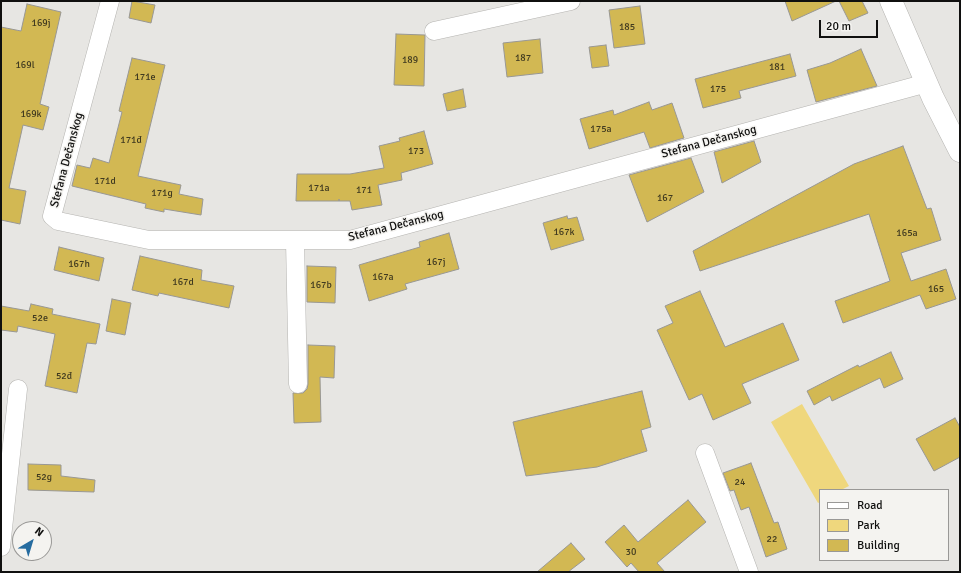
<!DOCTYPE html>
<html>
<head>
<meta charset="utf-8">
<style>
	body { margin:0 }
	#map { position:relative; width:961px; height:573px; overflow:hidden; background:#e7e6e3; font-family:Signika,sans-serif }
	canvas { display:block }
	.frame { position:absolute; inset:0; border:2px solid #10100f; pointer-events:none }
	.legend { position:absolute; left:819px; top:489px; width:130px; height:72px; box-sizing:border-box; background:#f4f3f0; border:1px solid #999896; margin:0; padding:5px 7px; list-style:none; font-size:12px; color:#10100f }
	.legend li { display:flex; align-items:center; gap:8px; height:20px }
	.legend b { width:20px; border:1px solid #999896 }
	.north { position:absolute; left:12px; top:521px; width:40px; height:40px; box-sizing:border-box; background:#f4f3f0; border:1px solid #999896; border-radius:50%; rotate:38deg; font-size:11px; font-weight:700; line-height:16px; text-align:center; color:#10100f }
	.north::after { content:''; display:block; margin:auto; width:14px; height:18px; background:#266ca0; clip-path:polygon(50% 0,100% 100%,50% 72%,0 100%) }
	.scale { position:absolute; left:819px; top:20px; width:59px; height:18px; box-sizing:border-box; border:2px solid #10100f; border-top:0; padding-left:5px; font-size:12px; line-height:14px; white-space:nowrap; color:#10100f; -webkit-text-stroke:3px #f4f3f0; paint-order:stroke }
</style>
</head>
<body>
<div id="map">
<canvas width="961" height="573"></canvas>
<div class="frame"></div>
<ul class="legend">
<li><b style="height:5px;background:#fff"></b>Road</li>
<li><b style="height:11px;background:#efd77d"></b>Park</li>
<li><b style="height:11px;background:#d2b853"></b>Building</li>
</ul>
<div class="north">N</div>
<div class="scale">20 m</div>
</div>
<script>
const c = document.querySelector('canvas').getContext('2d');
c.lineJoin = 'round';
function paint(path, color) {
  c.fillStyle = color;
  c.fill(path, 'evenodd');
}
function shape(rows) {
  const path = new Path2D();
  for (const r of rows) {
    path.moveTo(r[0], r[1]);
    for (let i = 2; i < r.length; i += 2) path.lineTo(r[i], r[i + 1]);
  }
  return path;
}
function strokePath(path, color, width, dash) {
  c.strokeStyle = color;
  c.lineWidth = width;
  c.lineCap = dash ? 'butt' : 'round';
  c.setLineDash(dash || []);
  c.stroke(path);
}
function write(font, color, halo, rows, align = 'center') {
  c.font = font + ' Signika,sans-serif';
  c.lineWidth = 3;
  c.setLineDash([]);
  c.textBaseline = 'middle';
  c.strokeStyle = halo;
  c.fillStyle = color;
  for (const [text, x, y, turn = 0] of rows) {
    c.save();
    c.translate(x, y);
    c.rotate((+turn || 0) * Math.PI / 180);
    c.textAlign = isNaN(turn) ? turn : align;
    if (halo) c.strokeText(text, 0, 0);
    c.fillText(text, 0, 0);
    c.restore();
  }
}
const green = shape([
	[802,404,849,486,841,490,820,490,820,502,818,503,771,422]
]);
const building = shape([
	[132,1,155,5,151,23,129,18,132,1],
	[785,1,836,1,792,21,785,1],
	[839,1,862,1,868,13,849,21,839,1],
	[27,4,61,12,40,104,49,107,43,130,23,125,9,188,26,191,20,224,1,220,1,27,21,31,27,4],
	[640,6,645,44,614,48,609,10,640,6],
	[396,34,425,35,424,86,394,85,396,34],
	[540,39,543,73,507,77,503,43,540,39],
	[606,45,609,66,592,68,589,47,606,45],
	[861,49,877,86,816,102,807,70,830,63,861,49],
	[790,54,796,76,739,91,741,98,703,108,695,79,790,54],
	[132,58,165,65,138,176,181,185,179,194,203,199,201,215,164,209,164,212,145,208,146,204,72,186,77,165,90,168,93,158,109,163,122,112,119,111,132,58],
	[463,89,466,107,447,111,443,94,463,89],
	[649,102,652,110,672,103,684,138,650,148,644,132,589,149,580,119,613,110,614,115,649,102],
	[424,131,433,164,401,173,402,180,378,185,382,205,352,210,350,201,339,201,339,199,339,201,296,201,297,174,350,174,384,168,379,146,400,141,399,138,424,131],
	[754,141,761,162,722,183,714,152,754,141],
	[903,146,927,209,931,208,941,240,901,253,911,281,946,269,956,299,926,309,920,295,843,323,835,301,890,281,869,214,700,271,693,251,854,164,903,146],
	[691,158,704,192,647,222,629,175,691,158],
	[567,216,568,219,577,217,584,240,551,250,543,223,567,216],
	[449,233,459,269,405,284,407,289,369,301,359,265,420,247,419,242,449,233],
	[59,247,104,258,99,281,54,270,59,247],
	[140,256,202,270,201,280,234,286,229,308,159,293,158,296,132,290,140,256],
	[307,266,336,267,335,303,307,302,307,266],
	[700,291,725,347,783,323,799,360,742,384,751,403,713,420,702,394,689,400,657,330,673,323,665,306,700,291],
	[112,299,131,303,125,335,106,331,112,299],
	[31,304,53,309,52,314,100,324,96,344,87,343,77,393,45,386,55,334,18,326,17,332,1,330,1,306,29,311,31,304],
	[308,345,335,346,334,378,320,377,321,422,294,423,293,393,303,393,307,389,308,384,308,345],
	[891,352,903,379,884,388,880,378,832,401,830,396,814,405,807,391,858,365,859,367,891,352],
	[642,391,651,427,641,430,647,451,597,467,526,476,513,422,642,391],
	[955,418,960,427,960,457,934,471,916,439,955,418],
	[751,463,774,523,778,522,787,549,766,557,749,507,741,510,734,490,730,491,723,473,751,463],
	[28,464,61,465,61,476,95,480,94,492,28,490,28,464],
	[688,500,706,522,657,563,665,572,639,572,631,563,627,567,605,542,624,525,638,542,688,500],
	[571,543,585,559,568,572,537,572,571,543]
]);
const minor = shape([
	[110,1,52,216,58,221,149,240,350,240,927,83],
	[434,31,571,1],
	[295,241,298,384],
	[705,453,749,572],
	[1,547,18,389]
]);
const secondary = shape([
	[891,1,933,98,960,151]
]);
const numberNames = [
	["169j",41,23],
	["185",627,27],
	["187",523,58],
	["189",410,60],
	["169l",25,65],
	["181",777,67],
	["171e",145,77],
	["175",718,89],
	["169k",31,114],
	["175a",601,129],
	["171đ",131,140],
	["173",416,151],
	["171d",105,181],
	["171a",319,188],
	["171",364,190],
	["171g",162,193],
	["167",665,198],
	["167k",564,232],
	["165a",907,233],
	["167j",436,262],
	["167h",79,264],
	["167a",383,277],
	["167d",183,282],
	["167b",321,285],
	["165",936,289],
	["52e",40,318],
	["52đ",64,376],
	["52g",44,477],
	["24",740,482],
	["22",772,539],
	["30",631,552]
];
const streetNames = [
	["Stefana Dečanskog",709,142,-15],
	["Stefana Dečanskog",67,160,-75],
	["Stefana Dečanskog",396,226,-14]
];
paint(green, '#efd77d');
paint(building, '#d2b853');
strokePath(building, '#989794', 1);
strokePath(minor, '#b5b4b1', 19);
strokePath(secondary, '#b5b4b1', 23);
strokePath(minor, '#fff', 18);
strokePath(secondary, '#fff', 22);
write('10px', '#403a20', null, numberNames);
write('12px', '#10100f', '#f4f3f0', streetNames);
</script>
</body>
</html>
